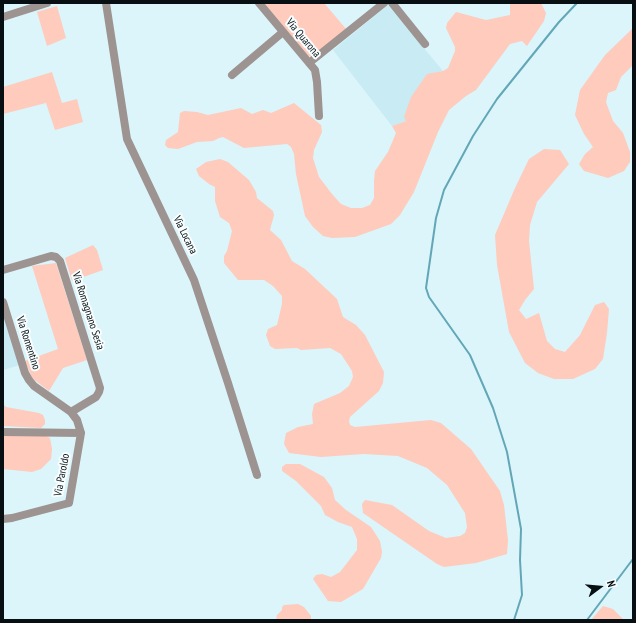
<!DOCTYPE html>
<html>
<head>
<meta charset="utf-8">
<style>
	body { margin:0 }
	#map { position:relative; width:636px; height:623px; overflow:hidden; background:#dbf5fb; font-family:"PT Sans Narrow",sans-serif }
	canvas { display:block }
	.frame { position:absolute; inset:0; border:4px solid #070f12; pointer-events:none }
	.north { position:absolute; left:580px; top:567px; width:40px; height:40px; -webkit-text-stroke:3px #f8feff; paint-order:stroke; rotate:74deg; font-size:11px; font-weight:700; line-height:16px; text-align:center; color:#070f12 }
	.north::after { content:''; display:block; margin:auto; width:14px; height:18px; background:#070f12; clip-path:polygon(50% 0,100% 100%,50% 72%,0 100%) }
</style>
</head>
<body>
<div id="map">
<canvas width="636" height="623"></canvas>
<div class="frame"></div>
<div class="north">N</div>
</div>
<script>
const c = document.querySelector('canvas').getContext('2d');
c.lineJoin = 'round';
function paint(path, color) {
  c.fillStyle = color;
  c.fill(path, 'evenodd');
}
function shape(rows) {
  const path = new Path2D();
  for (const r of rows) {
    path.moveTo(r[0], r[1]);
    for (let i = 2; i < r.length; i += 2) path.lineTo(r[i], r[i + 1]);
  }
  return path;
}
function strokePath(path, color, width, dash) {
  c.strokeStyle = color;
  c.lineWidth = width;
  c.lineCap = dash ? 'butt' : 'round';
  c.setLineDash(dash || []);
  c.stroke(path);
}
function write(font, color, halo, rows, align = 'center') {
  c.font = font + ' "PT Sans Narrow",sans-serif';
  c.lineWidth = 4;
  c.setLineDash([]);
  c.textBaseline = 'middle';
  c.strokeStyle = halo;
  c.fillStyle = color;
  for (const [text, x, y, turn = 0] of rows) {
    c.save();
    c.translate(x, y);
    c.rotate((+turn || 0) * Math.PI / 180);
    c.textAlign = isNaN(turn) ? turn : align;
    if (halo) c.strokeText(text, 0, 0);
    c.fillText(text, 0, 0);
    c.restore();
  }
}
const built = shape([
	[388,5,443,71,427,75,406,121,392,126,333,50],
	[3,311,20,365,3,370]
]);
const green = shape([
	[263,3,324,3,347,30,314,57,307,56],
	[510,3,541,3,546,13,544,21,527,46,522,41,510,44,476,90,466,96,449,110,438,132,414,192,400,215,391,224,355,237,332,238,323,236,313,227,305,216,296,174,294,154,291,147,287,144,244,148,223,137,219,138,213,141,197,142,178,149,168,148,165,145,166,140,178,132,180,113,184,111,197,112,208,115,241,108,252,114,263,110,271,113,294,103,321,125,322,132,314,150,313,158,319,177,332,194,341,204,351,208,362,208,370,205,374,198,374,181,375,171,388,152,396,133,392,126,406,121,404,117,411,97,427,74,443,71,448,68,455,51,455,47,446,28,447,23,456,12,486,20,510,15],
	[57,6,66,38,47,46,37,12],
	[633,28,633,65,621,77,616,90,608,93,606,102,613,121,623,133,630,152,630,162,624,171,608,178,584,171,579,164,585,154,593,147,584,134,575,115,580,90,605,55],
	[52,72,62,103,77,99,83,122,55,130,46,103,3,114,3,87],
	[544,149,560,150,569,164,537,202,530,225,529,241,534,289,525,300,519,310,526,319,539,313,547,341,555,349,565,352,580,335,595,305,604,302,609,309,607,333,603,359,595,369,573,379,554,379,538,373,525,363,509,332,497,265,495,235,515,188,529,159],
	[220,159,228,162,249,180,256,192,257,198,273,211,274,215,270,230,281,240,292,261,305,269,337,299,343,317,356,325,365,335,384,372,383,383,379,391,350,417,349,421,350,425,355,427,431,420,441,423,471,449,500,491,504,505,508,540,507,554,476,563,444,567,437,564,363,513,362,504,365,500,392,505,429,531,446,538,460,536,465,533,467,527,465,513,447,485,427,468,398,456,364,454,321,457,289,453,284,444,286,433,298,427,313,424,312,414,314,404,340,393,349,386,353,377,352,371,341,354,330,348,301,350,297,348,275,349,270,346,266,335,268,329,277,325,282,304,282,296,273,286,264,280,238,280,224,263,224,256,227,251,232,231,229,223,220,217,215,201,215,187,209,184,199,176,196,169,206,162],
	[93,245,97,250,103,270,72,281,65,258],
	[56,263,87,360,63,368,49,391,32,378,25,361,58,349,32,266],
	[3,404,6,407,39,413,43,415,45,420,45,424,41,428,3,426],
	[3,436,46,436,50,438,52,449,51,459,41,469,32,472,3,469],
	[286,464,300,464,324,477,332,488,335,500,346,510,371,527,380,541,382,552,381,558,363,589,341,602,328,601,313,579,316,575,322,574,331,577,340,572,357,550,357,539,352,527,338,522,325,515,321,506,296,481,282,471,282,467],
	[298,604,304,607,311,616,311,620,276,620,277,615,282,610,282,607,284,605],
	[603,606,613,609,624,620,591,620]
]);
const stream = shape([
	[514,620,522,595,520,560,521,529,507,452,493,408,470,355,429,297,426,288,436,218,444,190,473,136,497,99,559,22,577,3],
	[587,620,633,559]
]);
const minor = shape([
	[106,3,127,139,194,280,228,383,257,475],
	[259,3,315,70,317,82,319,116],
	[392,3,425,44],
	[3,17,47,3],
	[309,63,384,3],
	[232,75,283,32],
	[3,270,51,256,56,257,60,261,100,388,99,392,96,397,71,412],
	[3,302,25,373,29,380,34,386,71,412,77,420,81,433,3,432],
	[3,519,12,518,69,503,81,433]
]);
const streetNames = [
	["Via Quarona",303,38,50],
	["Via Locana",185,235,64],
	["Via Romagnano Sesia",88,311,72],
	["Via Romentino",28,343,72],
	["Via Paroldo",62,475,-79]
];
paint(built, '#c8ebf4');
paint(green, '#fecbbc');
strokePath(stream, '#63a7b7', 2);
strokePath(minor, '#9d9390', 8);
write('11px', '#070f12', '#f8feff', streetNames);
</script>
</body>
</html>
